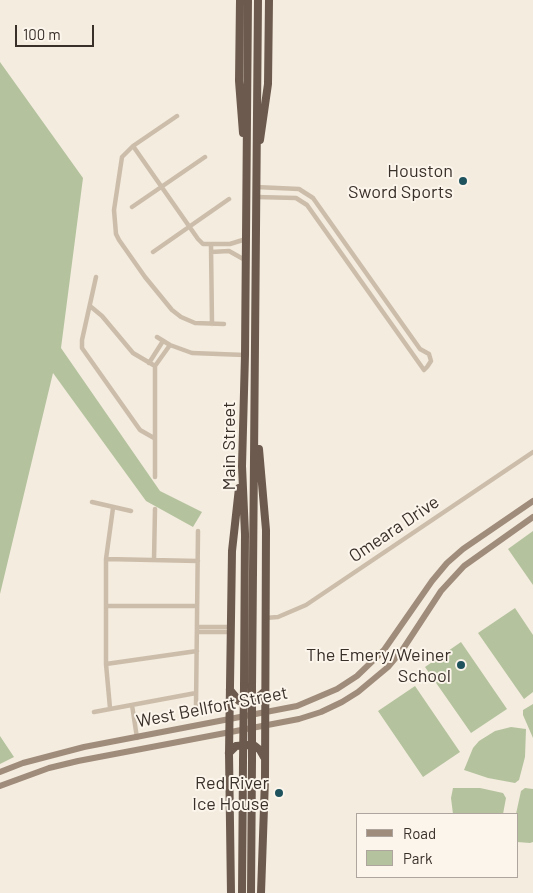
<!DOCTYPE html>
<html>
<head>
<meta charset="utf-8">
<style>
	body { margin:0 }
	#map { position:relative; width:533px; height:893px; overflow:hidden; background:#f4ecdf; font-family:Barlow,sans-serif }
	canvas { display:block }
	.legend { position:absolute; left:356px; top:813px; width:162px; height:65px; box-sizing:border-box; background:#fbf5ec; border:1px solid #aea69e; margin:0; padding:6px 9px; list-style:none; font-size:15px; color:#3a302a }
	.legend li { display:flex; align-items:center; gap:10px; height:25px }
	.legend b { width:25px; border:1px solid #aea69e }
	.scale { position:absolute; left:15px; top:25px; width:79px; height:22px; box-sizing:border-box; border:2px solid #3a302a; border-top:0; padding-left:6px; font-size:15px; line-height:18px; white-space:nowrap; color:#3a302a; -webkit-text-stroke:4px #fbf5ec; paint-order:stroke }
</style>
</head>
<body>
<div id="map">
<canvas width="533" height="893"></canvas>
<ul class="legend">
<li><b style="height:6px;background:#a08c7b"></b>Road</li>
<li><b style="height:14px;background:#b4c39e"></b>Park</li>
</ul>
<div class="scale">100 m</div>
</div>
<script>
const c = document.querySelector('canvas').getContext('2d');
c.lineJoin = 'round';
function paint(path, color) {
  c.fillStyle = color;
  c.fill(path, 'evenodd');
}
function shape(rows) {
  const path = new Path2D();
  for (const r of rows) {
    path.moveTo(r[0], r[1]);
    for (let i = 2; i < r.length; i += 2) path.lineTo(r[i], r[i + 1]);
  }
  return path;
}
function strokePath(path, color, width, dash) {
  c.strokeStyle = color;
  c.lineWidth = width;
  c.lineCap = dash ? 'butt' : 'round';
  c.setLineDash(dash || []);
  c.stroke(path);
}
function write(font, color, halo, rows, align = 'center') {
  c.font = font + ' Barlow,sans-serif';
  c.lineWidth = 4;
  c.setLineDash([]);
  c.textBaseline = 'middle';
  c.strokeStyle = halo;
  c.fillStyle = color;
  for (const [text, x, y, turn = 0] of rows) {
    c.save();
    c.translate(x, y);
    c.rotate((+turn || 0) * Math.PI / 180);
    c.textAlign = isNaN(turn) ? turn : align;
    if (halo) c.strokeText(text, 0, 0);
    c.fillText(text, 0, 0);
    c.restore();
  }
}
const green = shape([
	[0,62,83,178,61,348,160,491,202,512,193,527,146,501,53,373,0,594],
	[533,531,533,585,508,549],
	[515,608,533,635,533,692,524,699,478,633],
	[461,642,507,709,471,733,425,667],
	[415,686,460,752,423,777,378,711],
	[533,704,533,738,523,715,523,710],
	[511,727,526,729,525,757,519,780,515,783,488,778,464,770,473,748,479,741,495,731],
	[0,736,14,757,0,764],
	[453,788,480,788,503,793,506,798,503,814,453,814,451,798],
	[525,788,533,789,533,842,530,843,517,842,516,814,521,791]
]);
const minor = shape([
	[177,116,133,146,122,157,114,210,116,234,119,240,145,277,172,310,181,317,195,323,224,324],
	[133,146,198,239,203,244,230,244,246,239],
	[256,197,296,198,307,205,424,370,427,367,431,361,429,354,420,349,313,198,299,189,256,187],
	[132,207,205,157],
	[211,245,212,324],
	[153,252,229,199],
	[211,252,229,251,245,260],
	[96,277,82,340,82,348,140,430,154,438],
	[90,306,102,316,133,353,155,366],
	[157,337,170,345,192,353,245,355],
	[149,363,163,341],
	[155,477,155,366,170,345],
	[92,502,131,511],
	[106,559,198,561],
	[154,560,155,509],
	[106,606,197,606],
	[265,618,278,617,306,605,533,452],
	[197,627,231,627],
	[197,632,231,632],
	[106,664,197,651],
	[132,705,137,738],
	[196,706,198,531],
	[110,708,106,664,106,559,113,508],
	[94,712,196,693]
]);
const secondary = shape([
	[0,772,23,763,84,747,297,706,337,689,357,676,384,650,432,581,447,563,463,549,533,501],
	[0,786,49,768,78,761,299,719,321,712,342,702,358,692,388,667,403,649,441,591,464,566,533,517]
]);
const trunk = shape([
	[240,0,239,81,243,133],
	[260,140,268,84,269,0],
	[259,449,266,530,265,779,261,893],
	[244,686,245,534,242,466,245,355,248,0],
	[252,687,258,0],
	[230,690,239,701,255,700,264,692],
	[229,753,236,746,248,745,255,746,260,750,264,757],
	[231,893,229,753,232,551,239,488],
	[242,893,243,761],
	[251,893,252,760]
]);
const trunkBridge = shape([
	[252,760,252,687],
	[243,761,244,686]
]);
const markers = [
	[463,181,5,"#1e535d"],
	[461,665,5,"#1e535d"],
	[279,793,5,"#1e535d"]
];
const poiNames = [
	["Houston",453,171],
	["Sword Sports",453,192],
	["The Emery/Weiner",451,655],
	["School",451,676],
	["Red River",269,783],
	["Ice House",269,804]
];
const streetNames = [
	["Main Street",229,446,-90],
	["Omeara Drive",394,529,-34],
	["West Bellfort Street",212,707,-11]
];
paint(green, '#b4c39e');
strokePath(minor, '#ccbdaa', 4.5);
strokePath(secondary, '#a08c7b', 6);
strokePath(trunk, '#6c5a4e', 8);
strokePath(trunkBridge, '#6c5a4e', 8);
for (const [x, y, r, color] of markers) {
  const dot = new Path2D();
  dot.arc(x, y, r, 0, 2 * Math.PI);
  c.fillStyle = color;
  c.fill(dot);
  strokePath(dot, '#fbf5ec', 2);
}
write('18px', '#3a302a', '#fbf5ec', poiNames, 'right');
write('18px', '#3a302a', '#fbf5ec', streetNames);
</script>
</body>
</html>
